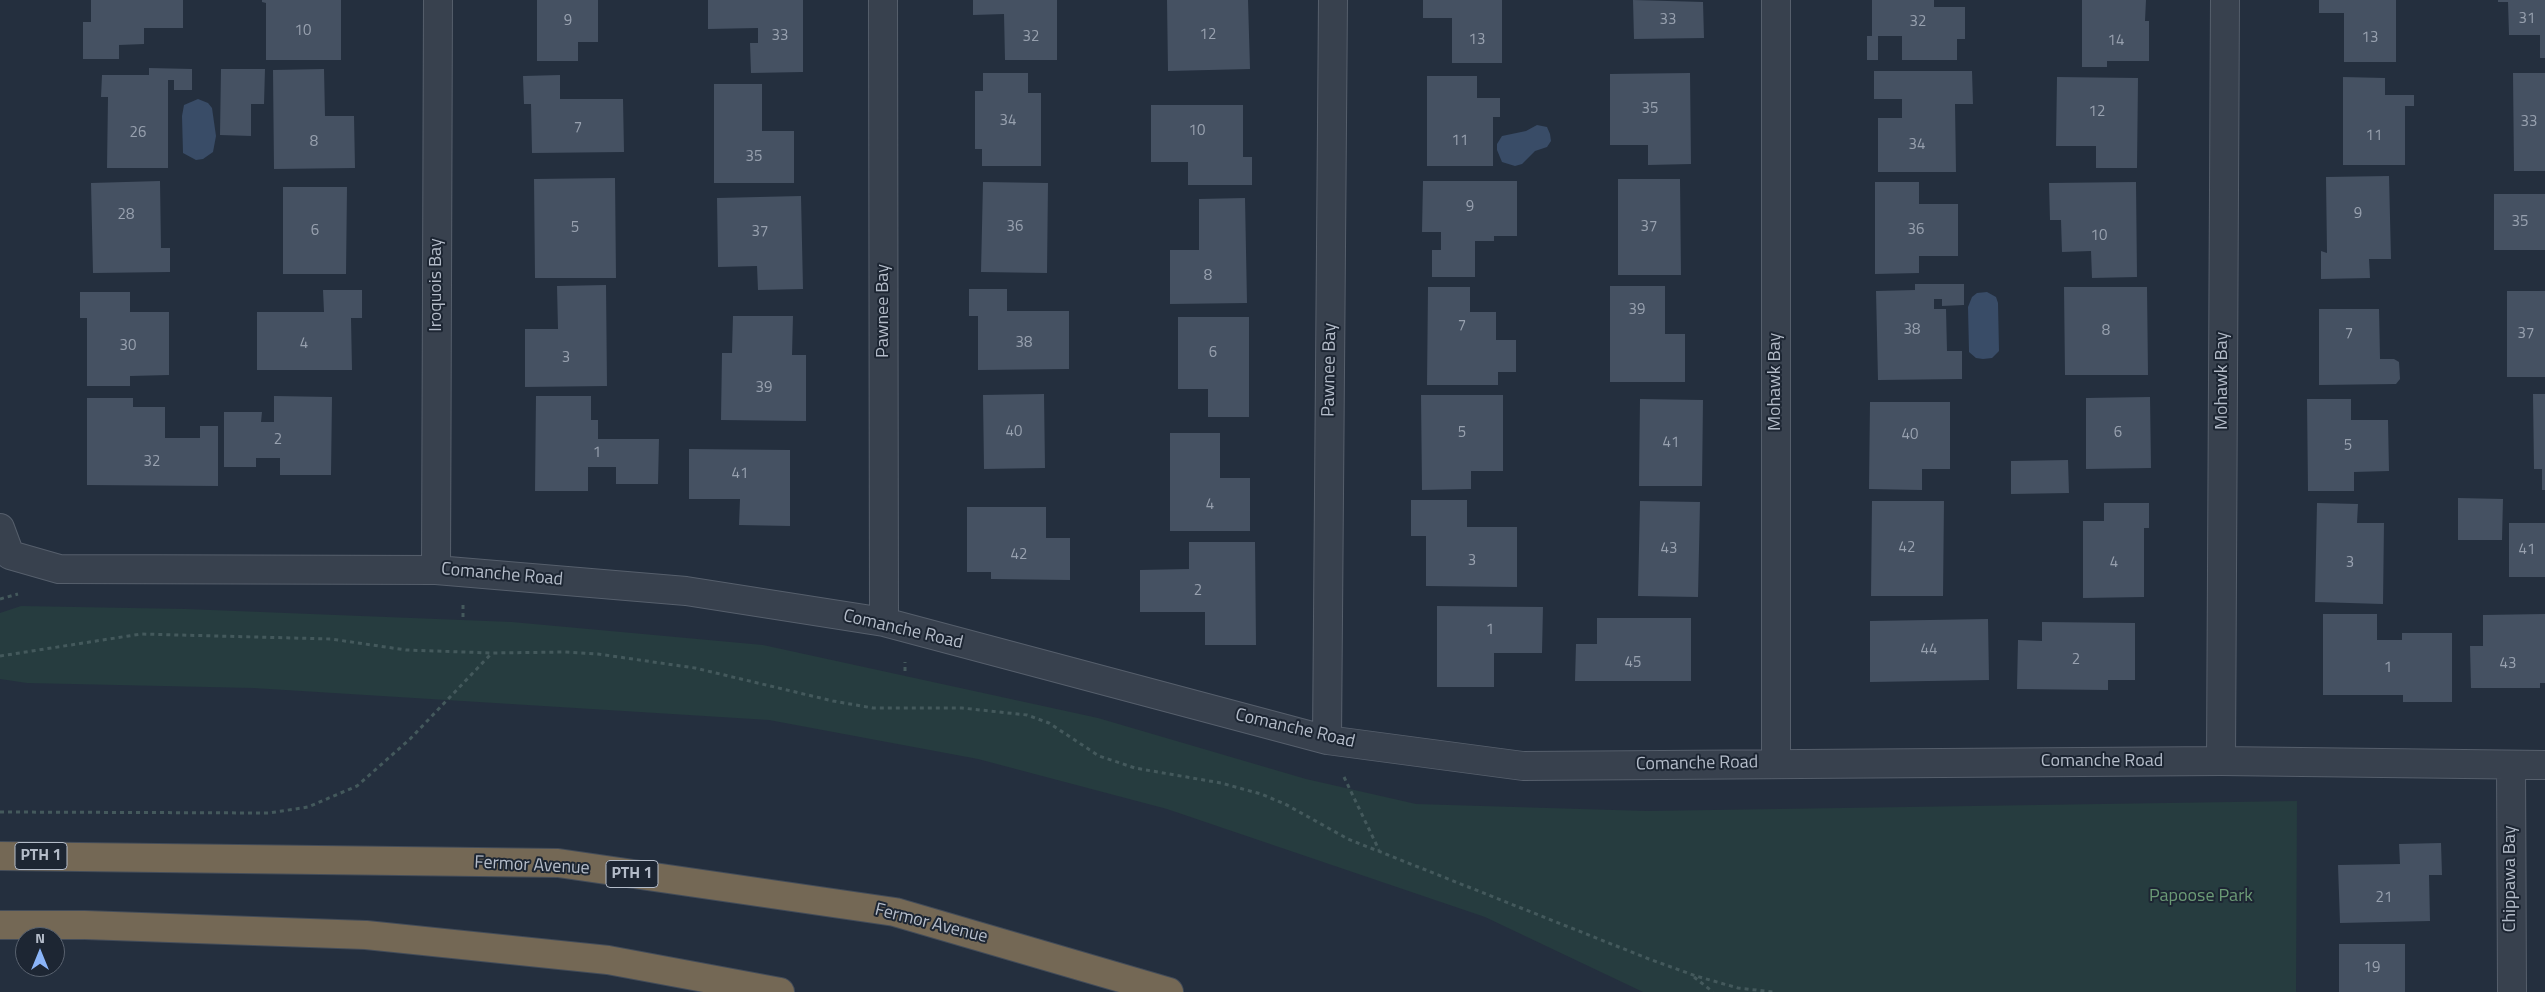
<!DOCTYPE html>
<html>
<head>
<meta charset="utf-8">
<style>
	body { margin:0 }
	#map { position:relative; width:2545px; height:992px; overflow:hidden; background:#242f3e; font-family:"Titillium Web",sans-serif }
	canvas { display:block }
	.north { position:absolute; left:15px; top:927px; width:50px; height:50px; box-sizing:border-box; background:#1d2633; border:1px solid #59626f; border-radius:50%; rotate:0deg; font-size:14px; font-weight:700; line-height:20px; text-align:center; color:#b4bcc9 }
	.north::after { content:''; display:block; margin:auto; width:18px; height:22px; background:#8ab4f8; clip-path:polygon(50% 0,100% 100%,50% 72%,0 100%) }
</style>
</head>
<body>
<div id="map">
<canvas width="2545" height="992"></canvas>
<div class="north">N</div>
</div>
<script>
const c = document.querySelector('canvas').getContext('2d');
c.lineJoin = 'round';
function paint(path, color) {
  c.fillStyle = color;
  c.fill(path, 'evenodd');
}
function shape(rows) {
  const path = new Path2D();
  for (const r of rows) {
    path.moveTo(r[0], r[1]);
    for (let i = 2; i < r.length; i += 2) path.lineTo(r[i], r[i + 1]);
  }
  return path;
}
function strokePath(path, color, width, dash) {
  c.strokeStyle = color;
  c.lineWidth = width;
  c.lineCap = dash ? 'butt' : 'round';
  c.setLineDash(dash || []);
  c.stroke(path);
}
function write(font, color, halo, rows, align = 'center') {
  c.font = font + ' "Titillium Web",sans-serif';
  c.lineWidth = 4;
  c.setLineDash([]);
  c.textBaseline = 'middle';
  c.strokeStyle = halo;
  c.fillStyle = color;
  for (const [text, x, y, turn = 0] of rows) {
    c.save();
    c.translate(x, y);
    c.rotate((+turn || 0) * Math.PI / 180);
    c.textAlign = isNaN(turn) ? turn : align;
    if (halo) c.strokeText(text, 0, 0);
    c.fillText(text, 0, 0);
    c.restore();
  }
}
const green = shape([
	[21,606,186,609,512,622,763,645,1098,718,1306,779,1416,804,1647,811,2297,801,2296,992,1643,992,1485,917,1167,809,978,759,769,720,253,688,27,683,0,679,0,613]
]);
const water = shape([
	[198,99,208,103,212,108,216,136,213,152,203,159,196,160,183,153,182,116,184,105],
	[1537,125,1547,127,1550,134,1551,141,1547,147,1535,151,1522,164,1515,166,1502,162,1497,150,1497,144,1502,136,1526,131],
	[1987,292,1996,297,1998,303,1999,351,1992,358,1983,359,1976,358,1969,352,1968,307,1972,297,1977,293]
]);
const building = shape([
	[91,0,183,0,183,28,144,28,144,44,119,45,119,59,83,59,83,22,91,22],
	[262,0,341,0,341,60,266,60,266,3,262,2],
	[537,0,598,0,598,42,578,42,578,61,537,61],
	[708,0,803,0,803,72,751,73,750,43,758,43,758,28,708,29],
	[973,0,1057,0,1057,60,1005,60,1004,14,973,15],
	[1167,0,1248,0,1250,69,1168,71],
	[1423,0,1502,0,1502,63,1452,63,1452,18,1423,18],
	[1633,0,1703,2,1704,38,1634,39],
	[1872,0,1934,0,1934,7,1965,7,1965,39,1957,39,1957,60,1902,60,1902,36,1878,36,1878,60,1867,60,1867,36,1872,36],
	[2082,0,2146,0,2145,21,2149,21,2149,61,2107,61,2107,67,2082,67],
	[2319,0,2396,0,2396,62,2344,62,2344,13,2319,13],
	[2498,0,2545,0,2545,58,2540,58,2540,35,2509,35,2508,2,2498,2],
	[149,68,192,69,192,90,174,90,174,80,168,80,168,168,107,168,108,97,101,97,102,75,149,75],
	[221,69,265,69,264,104,251,104,251,136,220,135],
	[324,69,325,116,354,116,355,168,274,169,273,70],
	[1874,71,1972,71,1973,104,1955,104,1956,172,1878,172,1878,118,1902,118,1902,99,1874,99],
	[983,73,1028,73,1028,93,1041,93,1041,166,982,166,982,149,975,149,975,91,983,91],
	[1690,73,1691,164,1648,165,1648,145,1610,145,1610,74],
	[2513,73,2545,73,2545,171,2514,171],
	[560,75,560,99,623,99,624,152,532,153,531,104,524,104,523,76],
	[1427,76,1477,76,1477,98,1500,98,1500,117,1493,117,1493,166,1427,166],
	[2057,77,2138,78,2137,168,2096,168,2096,146,2056,146],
	[2343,77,2385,78,2385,95,2414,95,2414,106,2405,106,2405,165,2343,165],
	[714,84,762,84,762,131,794,131,794,183,714,183],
	[1151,105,1243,105,1243,157,1252,157,1252,185,1188,185,1188,162,1151,162],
	[2389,176,2391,259,2369,259,2370,278,2321,279,2321,251,2327,253,2326,177],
	[615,178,616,278,535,278,534,179],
	[1618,179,1680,179,1681,275,1618,275],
	[160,181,161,248,170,248,170,272,93,273,91,183],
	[1423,181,1517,181,1517,236,1494,236,1494,241,1475,241,1475,277,1432,277,1432,250,1441,250,1441,232,1422,232],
	[983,182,1048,183,1047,273,981,272],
	[1875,182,1919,182,1919,204,1958,204,1958,256,1919,256,1919,273,1875,274],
	[2136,182,2137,277,2092,278,2091,251,2062,252,2061,220,2050,220,2049,183],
	[283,187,347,187,346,274,283,274],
	[2494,194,2545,194,2545,250,2494,250],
	[801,196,803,289,758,290,757,266,718,267,717,198],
	[1245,198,1247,303,1170,304,1170,250,1199,250,1199,199],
	[1915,284,1964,284,1964,305,1942,306,1942,299,1934,299,1934,309,1946,309,1947,351,1962,351,1962,379,1878,380,1876,291,1915,290],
	[606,285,607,386,525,387,525,329,558,329,557,286],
	[1610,286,1665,286,1665,334,1685,334,1685,382,1610,382],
	[1428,287,1470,287,1470,312,1496,312,1496,340,1516,340,1516,372,1498,372,1498,385,1427,385],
	[2064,287,2147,287,2148,375,2065,375],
	[969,289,1007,289,1007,311,1069,311,1069,369,978,370,978,316,969,316],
	[323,290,362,290,362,318,351,318,352,370,257,370,257,312,324,312],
	[2507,291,2545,291,2545,377,2507,377],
	[80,292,130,292,130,312,169,312,169,375,130,376,130,386,87,386,87,318,80,318],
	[2319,309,2379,309,2380,359,2394,359,2399,362,2400,379,2396,384,2319,385],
	[733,316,793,316,792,355,806,355,806,421,721,420,722,353,732,353],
	[1178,317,1249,317,1249,417,1208,417,1208,389,1178,389],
	[1044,394,1045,468,984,469,983,395],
	[2533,394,2545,394,2545,490,2542,490,2542,469,2534,469],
	[1421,395,1503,395,1503,471,1471,471,1471,489,1422,490],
	[274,396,332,397,331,475,280,475,280,458,256,458,256,467,224,467,224,412,262,412,261,422,274,422],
	[536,396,591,396,591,420,598,420,598,439,659,439,658,484,616,484,616,467,588,467,588,491,535,491],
	[2150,397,2151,468,2086,469,2086,398],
	[87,398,133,398,133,407,165,407,165,438,200,438,200,426,218,426,218,486,87,485],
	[1640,399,1703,400,1702,486,1639,486],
	[2307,399,2351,399,2351,420,2388,420,2389,471,2354,472,2354,491,2308,491],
	[1870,402,1950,402,1950,469,1922,469,1922,490,1869,489],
	[1170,433,1220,433,1220,478,1250,478,1250,531,1170,531],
	[689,449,790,450,790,526,739,525,740,499,689,499],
	[2068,460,2069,493,2011,494,2011,461],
	[2458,498,2503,499,2502,540,2458,540],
	[1411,500,1467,500,1467,527,1517,527,1517,587,1426,586,1426,536,1411,536],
	[1640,501,1700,502,1698,597,1638,596],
	[1872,501,1944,501,1943,596,1871,596],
	[2104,503,2149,503,2149,528,2144,528,2144,597,2083,598,2083,521,2104,521],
	[2317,503,2358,504,2357,523,2384,523,2383,604,2315,602],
	[967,507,1046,507,1046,538,1070,538,1070,580,991,579,991,572,967,572],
	[2509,523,2545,523,2545,577,2509,577],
	[1189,542,1255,542,1256,645,1205,645,1205,612,1140,612,1140,570,1189,569],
	[1437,606,1543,607,1542,653,1494,653,1494,687,1437,687],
	[2323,614,2377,614,2377,640,2402,640,2402,633,2452,633,2452,702,2403,702,2403,695,2323,695],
	[2545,614,2545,683,2540,683,2540,688,2471,688,2470,646,2483,646,2483,615],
	[1597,618,1691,618,1691,681,1575,681,1576,644,1597,644],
	[1988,619,1989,680,1870,682,1870,621],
	[2042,622,2135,623,2135,680,2108,680,2108,690,2017,689,2018,640,2042,641],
	[2441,843,2442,875,2429,875,2430,921,2340,923,2338,865,2400,864,2399,844],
	[2339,944,2405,944,2405,992,2339,992]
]);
const path = shape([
	[0,599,18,594],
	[463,617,463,605],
	[0,656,141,634,331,639,406,650,492,653,565,652,598,654,695,668,833,701,873,708,962,708,1027,715,1049,723,1099,756,1135,768,1221,783,1261,794,1285,804,1348,839,1649,959,1696,976,1738,988,1773,992],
	[905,671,905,662],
	[1344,777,1379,850],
	[0,812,269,813,308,807,357,786,410,739,491,654],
	[1694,977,1713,992]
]);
const minor = shape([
	[883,0,884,622],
	[1776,0,1776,763],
	[0,528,10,555,59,569,436,570,686,591,884,622,1327,740,1523,766,2221,761,2545,765],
	[436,570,438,0],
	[1327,740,1333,0],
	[2221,761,2225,0],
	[2511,765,2512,992]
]);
const highway = shape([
	[0,856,558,863,895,912,1169,992],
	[0,925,85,925,366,935,608,960,780,992]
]);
const numberNames = [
	["31",2527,19],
	["33",1668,20],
	["9",568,21],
	["32",1918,22],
	["10",303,31],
	["12",1208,35],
	["33",780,36],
	["32",1031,37],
	["13",2370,38],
	["13",1477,40],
	["14",2116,41],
	["35",1650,109],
	["12",2097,112],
	["34",1008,121],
	["33",2529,122],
	["7",578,128],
	["10",1197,131],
	["26",138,133],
	["11",2374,136],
	["11",1460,141],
	["8",314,142],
	["34",1917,145],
	["35",754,157],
	["9",1470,207],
	["9",2358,214],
	["28",126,215],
	["35",2520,222],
	["36",1015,227],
	["37",1649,227],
	["5",575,228],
	["36",1916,230],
	["6",315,231],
	["37",760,232],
	["10",2099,236],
	["8",1208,276],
	["39",1637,310],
	["7",1462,326],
	["38",1912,330],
	["8",2106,331],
	["7",2349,334],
	["37",2526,334],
	["38",1024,343],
	["4",304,344],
	["30",128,346],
	["6",1213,353],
	["3",566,358],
	["39",764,388],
	["40",1014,432],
	["5",1462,433],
	["6",2118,433],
	["40",1910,435],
	["2",278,440],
	["41",1671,443],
	["5",2348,446],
	["1",597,453],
	["32",152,462],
	["41",740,474],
	["4",1210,505],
	["42",1907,548],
	["43",1669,549],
	["41",2527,550],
	["42",1019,555],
	["3",1472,561],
	["4",2114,563],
	["3",2350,563],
	["2",1198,591],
	["1",1490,630],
	["44",1929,650],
	["2",2076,660],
	["45",1633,663],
	["43",2508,664],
	["1",2388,668],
	["21",2384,898],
	["19",2372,968]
];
const shields = [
	[41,856,52],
	[632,874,52]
];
const shieldNames = [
	["PTH 1",41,856],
	["PTH 1",632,874]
];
const streetNames = [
	["Iroquois Bay",437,285,-90],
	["Pawnee Bay",884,311,-90],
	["Pawnee Bay",1330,370,-89],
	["Mohawk Bay",2223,381,-90],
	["Mohawk Bay",1776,382,-90],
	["Comanche Road",502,575,5],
	["Comanche Road",903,630,13],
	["Comanche Road",1295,729,13],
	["Comanche Road",2102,762],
	["Comanche Road",1697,764,-1],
	["Fermor Avenue",532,866,3],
	["Chippawa Bay",2511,879,-90],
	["Fermor Avenue",931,924,14]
];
const parkNames = [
	["Papoose Park",2201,897]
];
paint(green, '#263c3f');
paint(water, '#394c67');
paint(building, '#455162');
strokePath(minor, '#565f6c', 30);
strokePath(highway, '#434c59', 30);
strokePath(path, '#44595c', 3, [4, 4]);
strokePath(minor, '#38414e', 28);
strokePath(highway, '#746855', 28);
write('15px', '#98a1af', null, numberNames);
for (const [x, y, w] of shields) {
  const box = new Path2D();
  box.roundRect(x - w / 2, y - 13.5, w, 27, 4);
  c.fillStyle = '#1d2633';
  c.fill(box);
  strokePath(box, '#b4bcc9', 1);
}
write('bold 16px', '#b4bcc9', null, shieldNames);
write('18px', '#b4bcc9', '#1d2633', streetNames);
write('18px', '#6b9a76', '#1d2633', parkNames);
</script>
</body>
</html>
